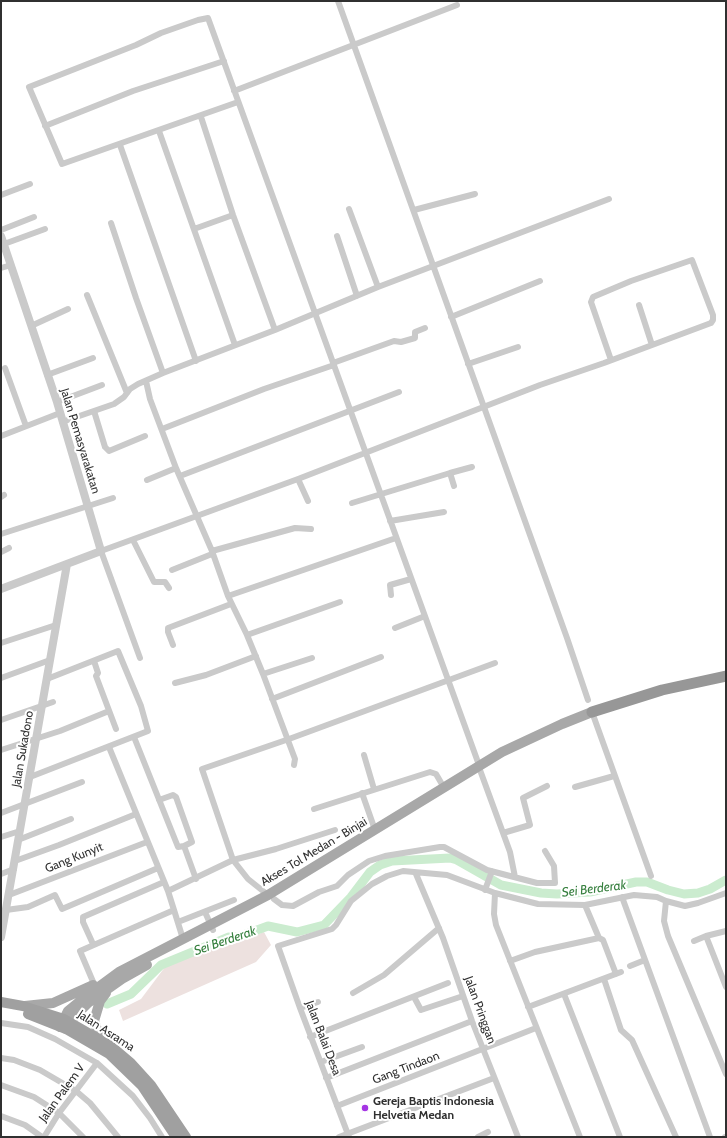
<!DOCTYPE html>
<html>
<head>
<meta charset="utf-8">
<style>
	body { margin:0 }
	#map { position:relative; width:727px; height:1138px; overflow:hidden; background:#fff; font-family:Cabin,sans-serif }
	canvas { display:block }
	.frame { position:absolute; inset:0; border:2px solid #303030; pointer-events:none }
</style>
</head>
<body>
<div id="map">
<canvas width="727" height="1138"></canvas>
<div class="frame"></div>
</div>
<script>
const c = document.querySelector('canvas').getContext('2d');
c.lineJoin = 'round';
function paint(path, color) {
  c.fillStyle = color;
  c.fill(path, 'evenodd');
}
function shape(rows) {
  const path = new Path2D();
  for (const r of rows) {
    path.moveTo(r[0], r[1]);
    for (let i = 2; i < r.length; i += 2) path.lineTo(r[i], r[i + 1]);
  }
  return path;
}
function strokePath(path, color, width, dash) {
  c.strokeStyle = color;
  c.lineWidth = width;
  c.lineCap = dash ? 'butt' : 'round';
  c.setLineDash(dash || []);
  c.stroke(path);
}
function write(font, color, halo, rows, align = 'center') {
  c.font = font + ' Cabin,sans-serif';
  c.lineWidth = 4;
  c.setLineDash([]);
  c.textBaseline = 'middle';
  c.strokeStyle = halo;
  c.fillStyle = color;
  for (const [text, x, y, turn = 0] of rows) {
    c.save();
    c.translate(x, y);
    c.rotate((+turn || 0) * Math.PI / 180);
    c.textAlign = isNaN(turn) ? turn : align;
    if (halo) c.strokeText(text, 0, 0);
    c.fillText(text, 0, 0);
    c.restore();
  }
}
const green = shape([
	[264,932,271,945,256,962,123,1021,119,1010,141,999,165,967,220,944,231,945]
]);
const river = shape([
	[107,1004,131,994,161,965,229,937,238,937,268,926,297,932,324,925,351,897,370,872,380,865,392,861,450,858,457,860,501,885,541,893,557,894,590,892,636,882,647,882,668,890,684,894,698,893,710,889,726,880]
]);
const minor = shape([
	[338,1,567,638,588,700],
	[234,91,457,5],
	[238,102,62,164,29,87,136,45,161,33,198,20,208,18,479,765],
	[201,117,233,215,275,330],
	[45,126,133,91,224,61],
	[159,131,235,345],
	[120,145,196,361],
	[1,195,30,184],
	[349,209,378,287],
	[414,210,475,194],
	[111,223,136,298,163,373],
	[194,229,233,215],
	[1,230,34,217],
	[337,236,357,296],
	[4,244,45,229],
	[1,268,11,265],
	[87,295,127,393],
	[639,305,652,345],
	[451,317,540,281],
	[31,326,68,309],
	[333,363,394,341,401,342,415,338,415,332,425,328],
	[468,364,518,347],
	[5,368,26,426],
	[47,375,93,358],
	[146,381,150,399,176,468,212,551,228,596,247,635,263,674,295,759,294,765],
	[57,402,102,385],
	[94,411,105,447,109,451,145,436],
	[62,422,114,404,124,397,130,389,138,384,163,373,275,330,378,287,609,199],
	[162,429,264,389,334,365],
	[1,436,60,413],
	[450,473,472,467],
	[180,476,399,392],
	[298,479,308,501],
	[147,480,176,468],
	[1,497,4,495],
	[352,503,450,473,454,486],
	[390,521,444,512],
	[1,534,113,498],
	[133,540,154,582,165,582,169,588],
	[212,551,295,528,311,529],
	[1,552,9,548],
	[172,570,212,554],
	[391,595,390,585,411,579],
	[228,596,396,538],
	[395,628,425,616],
	[247,635,340,602],
	[1,643,56,625],
	[173,645,168,632,168,628,231,604],
	[140,658,101,551,298,479,540,385,604,363,711,323,713,320,713,315,692,260,631,281,593,297,591,302,611,360],
	[94,661,98,673,96,676,116,729],
	[263,674,312,658],
	[1,678,50,660],
	[175,683,206,675,256,656],
	[272,699,381,657],
	[592,712,651,876],
	[1,720,53,702],
	[134,737,178,847,184,846,196,879],
	[1,750,60,731,109,711],
	[364,755,374,789],
	[480,770,510,852,515,877],
	[30,777,148,731,141,706,118,651,47,679],
	[575,787,614,776],
	[362,793,375,830],
	[159,800,173,795,176,797,192,842,184,846],
	[314,809,430,772,436,774,443,786],
	[1,813,82,782],
	[503,833,530,825,523,798,547,786],
	[1,837,20,831],
	[18,840,71,819],
	[15,861,59,845,136,814],
	[1,874,14,869],
	[416,874,443,938,472,1021,518,1137],
	[485,890,492,871],
	[168,891,233,860,276,849,335,830],
	[495,893,494,914,496,925,580,1137],
	[9,895,147,842],
	[268,895,248,879,233,860,202,769,289,739,495,663],
	[622,897,710,1137],
	[274,899,282,905,293,906,319,892,337,886,348,875,369,861,385,856,440,847,444,847,487,870,537,883,555,883,554,866,545,851],
	[666,901,664,921,668,936,726,1074],
	[585,905,599,938,603,940,616,974],
	[6,910,28,907,55,895,62,909,158,868],
	[174,910,183,939],
	[205,912,213,930],
	[178,922,234,900],
	[726,931,706,936,726,987],
	[694,941,706,936],
	[93,944,83,922,83,917,164,882],
	[510,961,535,952,599,938],
	[630,966,645,960],
	[604,979,621,1030,632,1040,676,1137],
	[94,984,80,951,174,910,168,891,109,747],
	[353,993,384,975,439,928],
	[564,994,620,1137],
	[414,997,421,1010,463,996],
	[528,1007,621,972],
	[300,1008,318,1002],
	[1,1023,28,1027,55,1039,97,1063,133,1096,150,1118,162,1137],
	[310,1037,448,983],
	[1,1058,14,1060,40,1070,76,1091,90,1103,118,1137],
	[321,1062,362,1047],
	[326,1078,472,1021],
	[1,1085,34,1097,59,1113,83,1137],
	[337,1106,536,1028],
	[1,1116,25,1125,42,1137],
	[44,1137,59,1113,97,1063],
	[339,1137,494,1078],
	[349,1137,300,1008,278,946,332,929,336,925,351,901,372,884,387,876,403,871,447,875,495,893,538,904,585,905,634,895,657,897,666,901,685,906,698,903,726,893],
	[478,1137,488,1132],
	[725,1137,726,1137]
]);
const tertiary = shape([
	[1,236,57,402,101,551,1,589],
	[1,937,67,564]
]);
const primary = shape([
	[106,993,100,1001,94,1021,98,1032,108,1043],
	[25,1006,53,1003,93,985],
	[60,1027,68,1011,85,997,119,972,268,895,502,752,562,724,592,712],
	[66,1029,69,1022,88,1003,122,979,147,965]
]);
const trunk = shape([
	[1,1002,23,1006,64,1019,111,1046,131,1063,151,1085,186,1137],
	[28,1014,66,1029,109,1054,142,1086,176,1137]
]);
const motorway = shape([
	[592,712,662,690,726,676]
]);
const markers = [
	[365,1108,4,"#a535e4"]
];
const streetNames = [
	["Jalan Pemasyarakatan",80,441,73],
	["Jalan Sukadono",23,749,-80],
	["Akses Tol Medan - Binjai",314,852,-31],
	["Gang Kunyit",74,858,-22],
	["Jalan Pringgan",480,1010,70],
	["Jalan Asrama",106,1031,33],
	["Jalan Balai Desa",323,1038,69],
	["Gang Tindaon",406,1068,-21],
	["Jalan Palem V",62,1093,-54]
];
const poiNames = [
	["Gereja Baptis Indonesia",373,1101],
	["Helvetia Medan",373,1115]
];
const waterNames = [
	["Sei Berderak",594,889,-7],
	["Sei Berderak",225,941,-19]
];
paint(green, '#ede1df');
strokePath(river, '#cbeccf', 9);
strokePath(minor, '#cacaca', 6);
strokePath(tertiary, '#cacaca', 8);
strokePath(primary, '#a8a8a8', 10);
strokePath(trunk, '#a0a0a0', 10);
strokePath(motorway, '#979797', 11);
for (const [x, y, r, color] of markers) {
  const dot = new Path2D();
  dot.arc(x, y, r, 0, 2 * Math.PI);
  c.fillStyle = color;
  c.fill(dot);
  strokePath(dot, '#fff', 1.5);
}
write('12px', '#303030', '#fff', streetNames);
write('bold 12px', '#303030', '#fff', poiNames, 'left');
write('italic 13px', '#37803f', '#fff', waterNames);
</script>
</body>
</html>
